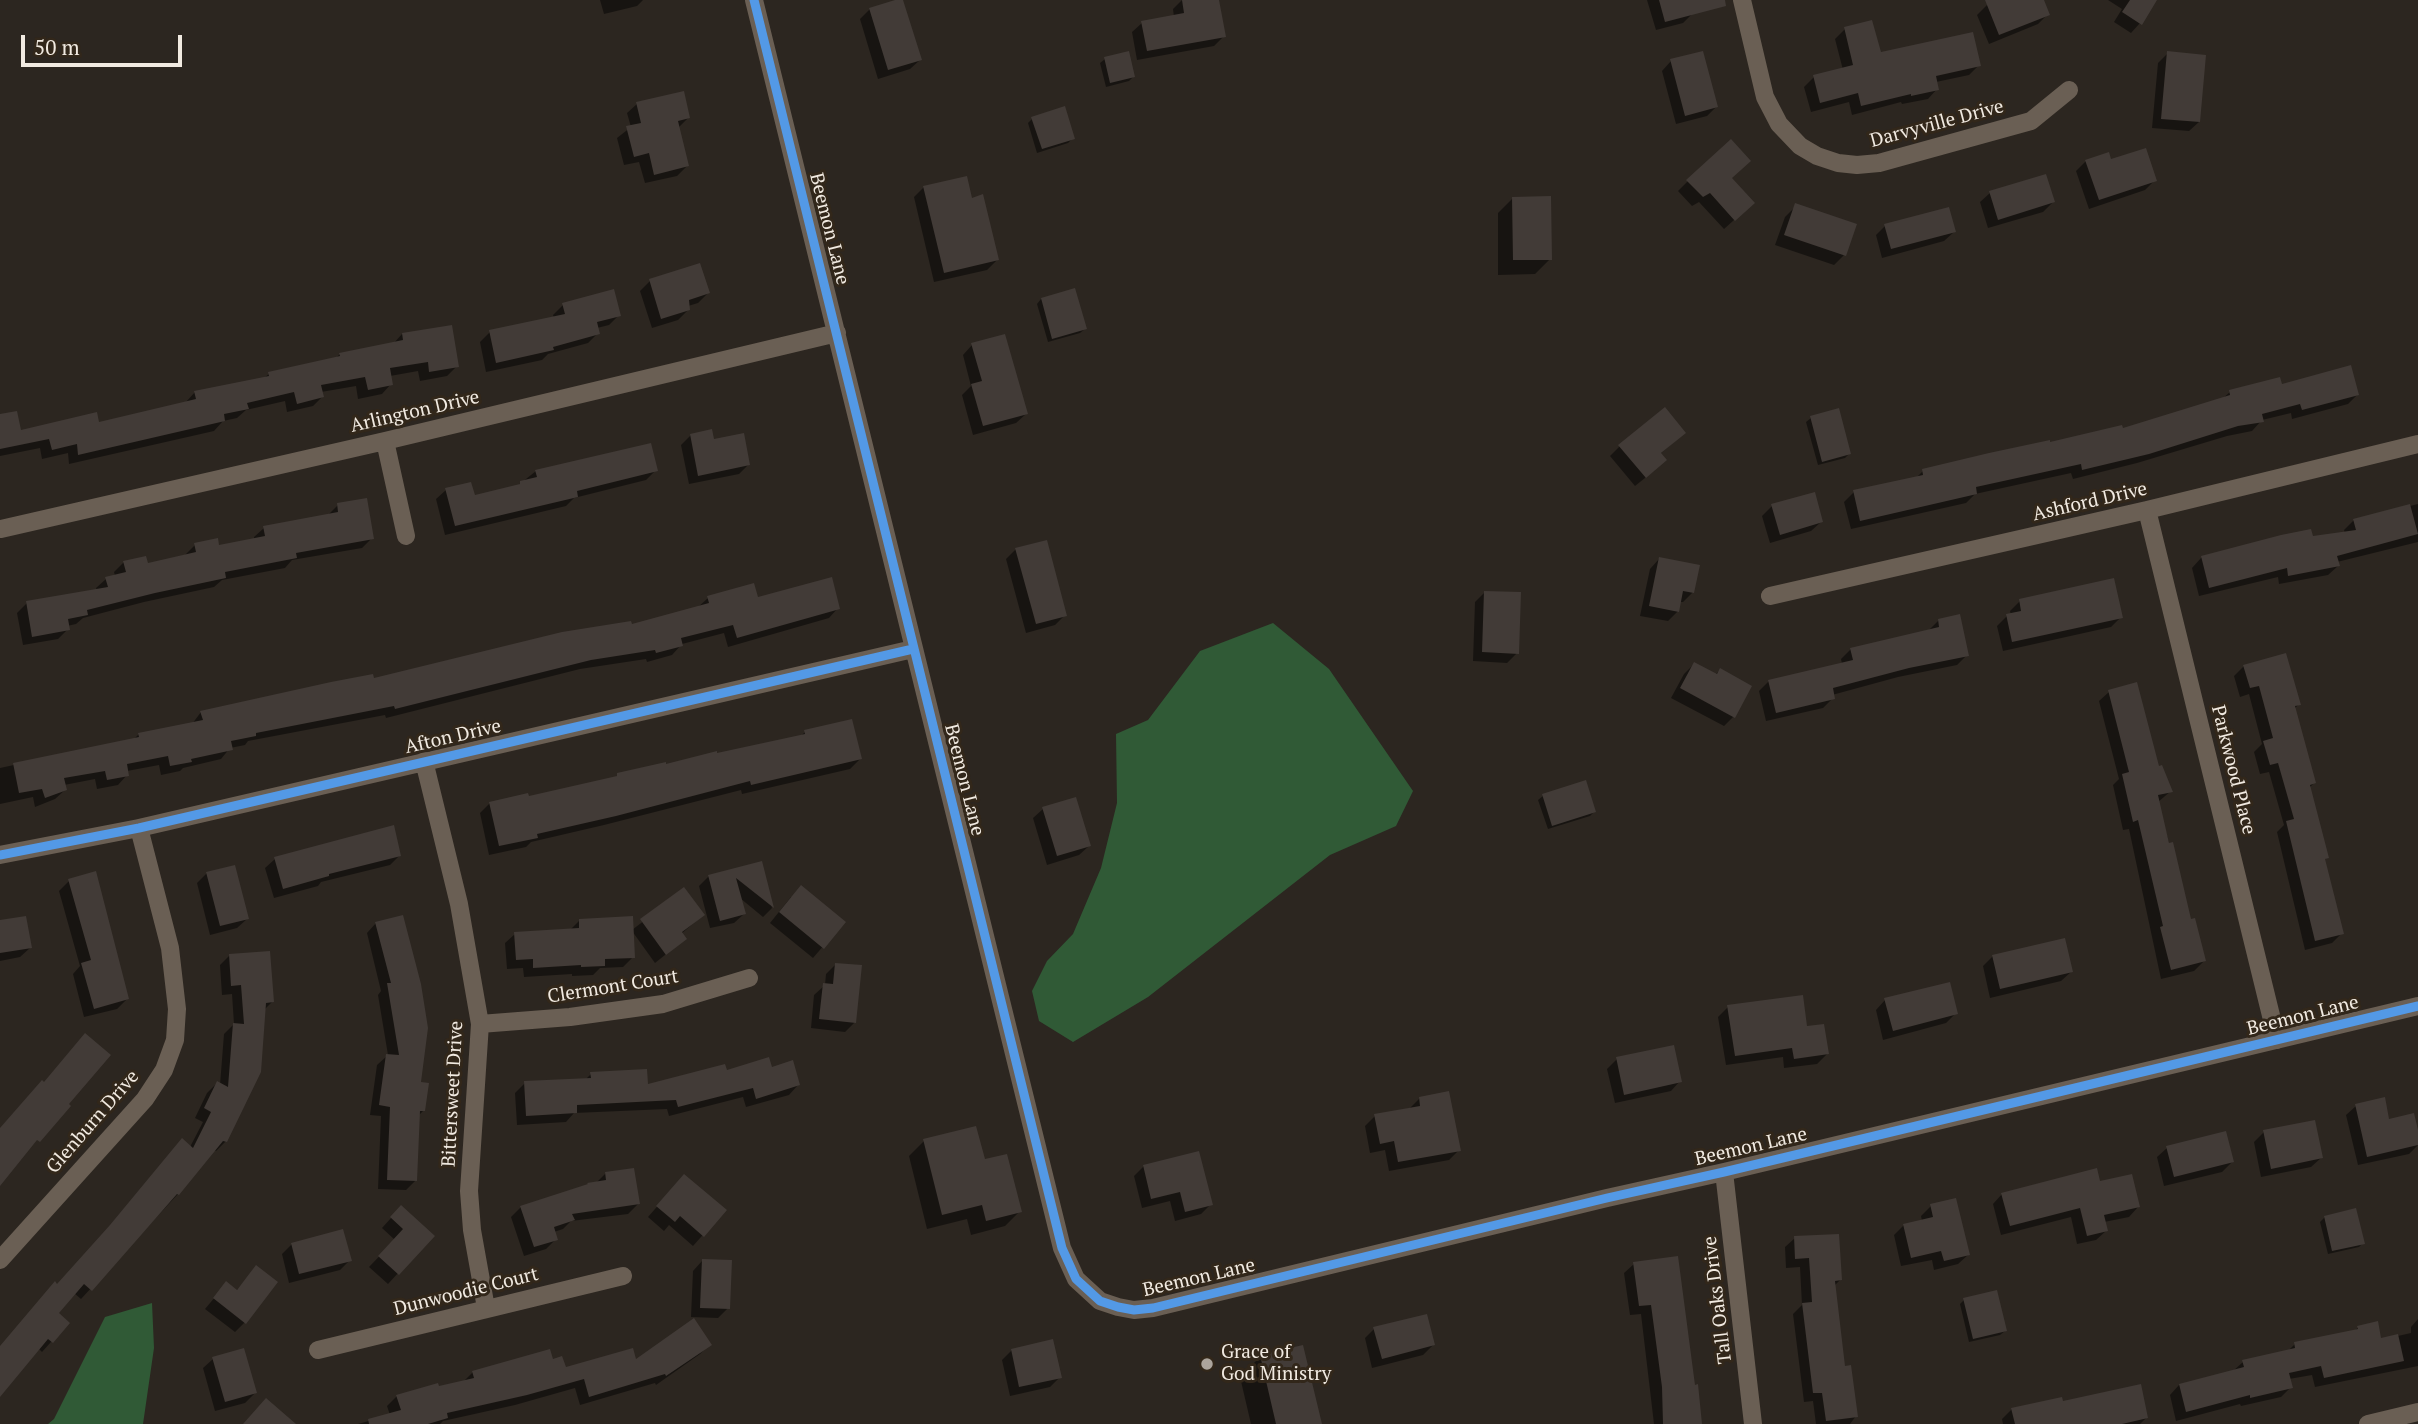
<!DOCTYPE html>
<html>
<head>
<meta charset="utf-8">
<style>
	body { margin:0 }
	#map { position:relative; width:2418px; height:1424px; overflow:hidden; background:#2c2620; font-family:"PT Serif",serif }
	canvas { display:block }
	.scale { position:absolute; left:21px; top:35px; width:161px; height:32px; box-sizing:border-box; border:4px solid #f1eae1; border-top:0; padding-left:9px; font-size:21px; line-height:24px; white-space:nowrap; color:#f1eae1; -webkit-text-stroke:5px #32271a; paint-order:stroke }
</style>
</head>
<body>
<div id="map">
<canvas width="2418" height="1424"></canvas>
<div class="scale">50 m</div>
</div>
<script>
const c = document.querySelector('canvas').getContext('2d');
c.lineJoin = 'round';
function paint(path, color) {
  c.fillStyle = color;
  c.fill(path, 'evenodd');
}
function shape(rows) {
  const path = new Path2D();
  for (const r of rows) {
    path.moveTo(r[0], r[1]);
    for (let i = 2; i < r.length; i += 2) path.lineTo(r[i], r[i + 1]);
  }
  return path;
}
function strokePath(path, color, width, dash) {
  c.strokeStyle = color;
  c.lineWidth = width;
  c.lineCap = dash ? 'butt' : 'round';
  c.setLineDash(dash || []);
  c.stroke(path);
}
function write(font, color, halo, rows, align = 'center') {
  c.font = font + ' "PT Serif",serif';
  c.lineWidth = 6;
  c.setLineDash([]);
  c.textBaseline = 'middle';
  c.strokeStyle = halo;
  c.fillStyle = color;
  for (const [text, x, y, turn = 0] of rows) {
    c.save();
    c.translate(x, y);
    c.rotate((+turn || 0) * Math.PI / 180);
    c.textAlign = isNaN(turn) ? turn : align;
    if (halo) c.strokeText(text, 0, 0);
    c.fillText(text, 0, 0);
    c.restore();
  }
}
const forest = shape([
	[1273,623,1329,669,1413,791,1396,826,1330,855,1148,997,1073,1042,1039,1021,1032,991,1047,961,1073,934,1101,868,1117,803,1116,734,1148,720,1200,651],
	[152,1303,154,1348,143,1424,48,1424,54,1419,105,1317]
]);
const shadow = shape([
	[600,0,643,0,637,6,604,14],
	[902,0,920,60,910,69,878,79,860,19,870,9],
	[1182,0,1217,0,1224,36,1214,46,1137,60,1132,32,1142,23,1174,17,1173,9],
	[1647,0,1690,0,1693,13,1683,23,1656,30],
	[1999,0,2042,0,2048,14,2038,24,1989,44,1977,15,1987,5],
	[2108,0,2155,0,2140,23,2131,33,2114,22,2122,9],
	[1845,29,1880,54,1979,65,1969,75,1936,82,1937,89,1928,99,1902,104,1901,102,1852,115,1849,102,1811,112,1804,87,1814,77,1843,70,1835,39],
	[2168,53,2199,122,2189,131,2152,128,2158,63],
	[1105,59,1133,77,1129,81,1106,87,1100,63],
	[1671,61,1717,106,1707,116,1676,124,1662,71],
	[637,104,689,117,678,128,687,166,677,176,645,183,639,162,624,165,617,138,631,127,627,113],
	[1032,119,1073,138,1068,143,1037,153,1028,123],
	[2086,161,2155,180,2145,190,2089,209,2076,171],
	[1730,178,1743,212,1724,229,1699,202,1692,206,1678,191,1688,181],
	[924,187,971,201,997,260,987,270,934,282,914,197],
	[1990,193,2053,202,2043,212,1988,228,1980,202],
	[1513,198,1550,259,1535,274,1498,275,1498,213],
	[1795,207,1844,255,1834,265,1775,245,1785,217],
	[1885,226,1954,232,1944,241,1882,258,1876,235],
	[699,265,708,293,698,303,688,306,688,310,678,320,652,328,640,291,650,281],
	[1041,299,1085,329,1080,333,1048,342,1037,304],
	[563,305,619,315,609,325,597,328,598,333,588,343,548,354,542,360,486,372,480,342,490,332,554,318,553,315],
	[402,334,457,366,447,376,420,381,418,371,390,376,391,384,382,394,358,399,356,386,321,392,322,397,313,406,287,412,285,401,246,410,237,418,223,421,214,431,69,464,68,453,42,459,40,448,0,456,0,416,19,432,98,424,186,402,195,392,264,378,269,374,336,358,340,354,393,344],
	[972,345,1026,414,1016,423,973,435,962,395,971,386,963,355],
	[2280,386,2357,395,2348,404,2292,419,2291,413,2262,420,2252,431,2227,436,2137,463,2073,479,2071,473,1975,494,1966,503,1851,529,1844,502,1854,492,1915,479,1923,471,2121,430,2222,399,2230,392],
	[1811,418,1849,454,1845,458,1818,465,1806,422],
	[691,435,713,441,748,465,739,474,689,484,681,445],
	[1674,442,1660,454,1655,470,1635,486,1610,456,1620,446],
	[656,470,646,480,574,498,566,506,445,535,436,499,446,490,473,497,516,487,536,471],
	[2418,504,2418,542,2337,562,2338,566,2328,575,2279,584,2278,577,2199,596,2192,568,2201,558,2345,534,2344,530,2354,520],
	[338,505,372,538,362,548,292,560,285,568,222,580,214,587,144,602,83,618,76,624,67,626,68,629,58,639,23,645,17,613,27,603,97,591,96,588,106,579,115,576,114,572,124,562,146,565,185,555,195,545,218,547,254,540,254,537,264,528,328,515],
	[1772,506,1821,522,1811,531,1770,543,1762,516],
	[1016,549,1065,615,1055,625,1026,633,1006,559],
	[1659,559,1693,592,1683,602,1679,602,1678,611,1668,621,1640,616,1650,569],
	[753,585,757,599,838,608,829,618,728,647,724,633,682,644,672,655,647,662,646,659,580,669,386,718,385,715,248,741,245,745,230,748,221,759,183,768,180,771,161,775,159,765,127,771,127,775,118,785,97,789,95,779,64,785,65,790,55,799,35,807,33,797,0,804,0,768,134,739,139,734,192,724,201,712,373,680,630,626,697,608,708,598],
	[1485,592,1517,653,1507,663,1473,661,1475,602],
	[2020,601,2121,617,2111,627,2003,651,1997,626,2007,616,2011,615,2010,611],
	[1939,620,1967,655,1957,665,1898,677,1832,695,1833,698,1823,708,1766,721,1759,691,1769,681,1842,664,1841,659,1851,649,1929,630],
	[1694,664,1715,675,1720,670,1734,716,1724,726,1671,698,1684,674],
	[2244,666,2299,704,2294,709,2314,783,2309,788,2327,857,2324,860,2342,933,2332,943,2305,950,2277,832,2284,825,2269,772,2260,774,2254,752,2262,744,2249,694,2240,697,2234,676],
	[2109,692,2171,791,2158,802,2190,921,2204,961,2194,971,2161,979,2129,829,2123,830,2113,785,2119,779,2099,701],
	[805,732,860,759,850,769,742,794,741,790,604,825,531,842,526,847,489,855,480,813,490,803,527,798,615,778,618,775,800,737],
	[1543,796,1594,812,1590,816,1548,829,1538,800],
	[1043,809,1089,846,1079,855,1047,865,1033,818],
	[400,855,390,865,321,882,318,886,274,898,265,868,275,859],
	[760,863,772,908,763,917,740,898,744,914,734,923,710,928,699,886,709,876],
	[207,873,247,919,237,928,210,935,197,883],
	[69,881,127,999,117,1009,84,1017,73,974,80,966,59,891],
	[684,890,703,915,681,934,685,939,655,963,632,931,633,957,623,967,600,968,593,975,572,976,572,974,524,977,523,968,507,969,505,943,515,934,570,930,579,921,632,930],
	[791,897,843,923,813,958,770,923],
	[0,922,30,948,20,957,0,961],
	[376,923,419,1084,423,1111,418,1116,416,1180,406,1190,378,1189,381,1116,370,1115,377,1065,388,1055,378,995,381,991,367,933],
	[230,955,272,1002,264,1010,226,1141,216,1151,214,1150,178,1194,81,1299,74,1293,56,1313,68,1323,42,1352,38,1348,0,1394,0,1347,190,1147,203,1122,195,1118,207,1093,217,1083,220,1085,224,1034,234,1024,232,994,222,995,220,965],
	[1993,956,2071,972,2061,981,1990,998,1983,966],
	[836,964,855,1022,845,1032,811,1028,814,995,825,985,826,974],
	[1885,1000,1956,1013,1946,1023,1883,1040,1876,1010],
	[1728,1007,1806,1028,1827,1054,1817,1064,1784,1068,1783,1057,1726,1065,1718,1017],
	[1617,1059,1680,1081,1671,1091,1615,1103,1607,1069],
	[771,1069,798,1085,789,1095,746,1107,743,1097,669,1116,667,1109,574,1113,566,1122,517,1125,515,1093,525,1083,585,1080,591,1074,646,1086,725,1073],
	[1420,1098,1459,1150,1449,1160,1389,1171,1385,1150,1370,1153,1365,1126,1375,1116,1410,1108],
	[2356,1106,2418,1138,2418,1145,2409,1154,2358,1165,2346,1115],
	[2264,1132,2321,1158,2311,1167,2261,1177,2254,1142],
	[924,1141,983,1161,1020,1211,1005,1226,971,1235,967,1219,927,1229,909,1156],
	[2167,1148,2232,1162,2222,1172,2164,1186,2157,1157],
	[1144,1166,1211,1204,1201,1214,1175,1221,1170,1201,1142,1208,1134,1176],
	[606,1173,638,1204,628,1214,571,1221,563,1229,554,1232,556,1239,546,1249,524,1256,511,1217,521,1207,596,1183],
	[2099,1183,2138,1207,2129,1217,2104,1222,2106,1231,2096,1240,2077,1244,2071,1217,2001,1235,1993,1204,2002,1194],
	[675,1186,724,1211,693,1246,669,1225,664,1231,648,1217],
	[1931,1206,1968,1255,1958,1264,1934,1270,1932,1260,1901,1266,1894,1235,1904,1225,1922,1221,1921,1216],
	[401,1207,432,1236,388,1284,369,1267,395,1240,382,1228],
	[2325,1217,2363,1243,2359,1247,2328,1254,2320,1222],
	[1795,1238,1840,1280,1834,1286,1843,1368,1856,1416,1850,1424,1816,1424,1813,1401,1804,1402,1793,1314,1802,1305,1800,1267,1786,1268,1785,1247],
	[292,1244,350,1260,340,1270,289,1283,282,1254],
	[702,1261,728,1308,718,1318,691,1317,693,1271],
	[1634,1264,1694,1387,1700,1424,1654,1424,1641,1314,1630,1315,1624,1273],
	[256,1268,245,1322,235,1332,205,1309,226,1284,236,1291],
	[1964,1300,2005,1331,2000,1335,1969,1342,1960,1304],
	[2418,1319,2418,1366,2315,1387,2312,1375,2289,1379,2291,1387,2281,1397,2241,1406,2240,1404,2176,1421,2170,1395,2179,1385,2233,1371,2243,1362,2287,1352,2295,1344,2354,1331,2358,1328,2380,1340,2411,1333,2411,1327],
	[1374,1329,1433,1345,1423,1355,1372,1368,1365,1338],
	[710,1344,700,1354,656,1385,655,1383,580,1405,575,1388,515,1405,443,1421,440,1424,358,1424,390,1415,387,1406,397,1396,463,1382,473,1372,552,1361,564,1369,635,1361],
	[1302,1347,1320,1424,1251,1424,1240,1377,1260,1357],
	[1012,1350,1060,1377,1050,1387,1010,1396,1002,1360],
	[213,1359,255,1393,245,1403,215,1411,203,1368],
	[2062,1403,2147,1417,2140,1424,2003,1424,2002,1419,2012,1409]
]);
const building = shape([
	[895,0,903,0,922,60,888,70,869,8],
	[1182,0,1219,0,1226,37,1147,51,1141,21,1184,13],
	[1659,0,1725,0,1726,6,1665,22],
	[1985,0,2044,0,2050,15,1999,35],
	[2130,0,2157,0,2142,25,2122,12],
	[1872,20,1881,52,1973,32,1981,66,1936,76,1939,90,1911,96,1911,94,1861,106,1858,93,1820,103,1813,75,1853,65,1844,27],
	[1129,51,1135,77,1110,83,1104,57],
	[1703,51,1718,107,1685,116,1670,59],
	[2167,51,2206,55,2200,122,2161,119],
	[684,91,690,118,678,121,689,166,654,175,649,153,634,157,626,126,641,123,636,102],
	[1065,106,1075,139,1042,149,1031,117],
	[1731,139,1751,161,1732,178,1755,203,1735,221,1710,193,1703,197,1686,180],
	[2146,148,2157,181,2099,200,2085,160,2109,152,2111,159],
	[2046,174,2055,202,1998,220,1989,191],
	[967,176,972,198,983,194,999,260,944,273,923,186],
	[1551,196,1552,260,1513,260,1512,197],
	[1795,203,1857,224,1846,256,1784,235],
	[1949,207,1956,232,1891,249,1884,224],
	[700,263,710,293,689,300,690,310,661,319,649,279],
	[1075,288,1087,329,1052,339,1041,298],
	[614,289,621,316,597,322,600,334,553,347,554,350,496,363,489,330,565,314,562,303],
	[452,325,459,367,429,372,428,362,390,368,393,385,368,390,365,377,321,385,324,397,297,404,294,392,247,403,249,409,224,414,225,421,78,455,77,444,52,450,49,439,0,449,0,414,17,411,21,430,97,412,99,422,196,399,194,391,269,376,268,372,340,356,339,353,403,340,402,333],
	[1005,334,1028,414,983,426,971,384,982,381,971,343],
	[2351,365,2359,395,2302,410,2300,404,2262,414,2264,422,2238,426,2149,454,2082,470,2081,464,1976,487,1977,494,1860,521,1853,490,1923,475,1922,469,1989,453,2050,440,2050,442,2122,425,2123,428,2230,395,2229,390,2280,377,2282,384],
	[1665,407,1686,433,1661,453,1667,460,1646,478,1618,445],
	[1839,408,1851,454,1822,462,1810,416],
	[712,429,714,439,744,433,750,465,698,476,690,434],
	[651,443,658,471,577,491,578,497,455,526,445,488,471,482,475,495,520,484,520,481,537,477,535,470],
	[1815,492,1823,522,1780,535,1771,504],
	[367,498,374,539,296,553,297,558,225,572,226,578,155,593,87,610,88,615,68,619,70,630,32,637,26,601,108,587,105,577,126,572,123,561,146,556,148,563,196,552,194,543,218,538,219,545,265,536,263,526,338,512,337,503],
	[2410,504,2418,534,2337,556,2340,566,2288,576,2287,568,2209,588,2201,556,2281,535,2311,529,2313,536,2356,530,2353,519],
	[1047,540,1067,616,1036,624,1015,548],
	[1659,557,1700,565,1694,593,1683,591,1679,612,1649,606],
	[832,577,840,609,737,638,733,625,681,638,683,646,656,653,655,650,591,660,395,709,394,706,256,733,256,736,231,741,233,750,191,759,192,762,170,766,168,756,127,764,129,776,107,780,105,771,64,778,67,790,45,798,42,789,19,793,13,763,139,737,138,733,203,720,200,711,331,682,373,674,374,678,562,632,631,621,632,624,709,603,707,596,754,583,758,597],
	[2114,578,2123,618,2012,642,2006,614,2021,611,2019,599],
	[1484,591,1521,592,1519,654,1482,652],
	[1960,614,1969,656,1909,668,1833,688,1835,699,1776,713,1768,680,1853,660,1850,648,1939,627,1938,619],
	[2286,653,2301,705,2295,706,2316,783,2310,785,2329,858,2325,859,2344,934,2315,941,2286,821,2294,819,2278,763,2270,765,2263,741,2273,738,2259,686,2250,688,2243,665],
	[1694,662,1717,674,1720,668,1752,686,1735,718,1680,688],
	[2137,682,2159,766,2162,765,2173,792,2158,795,2169,843,2173,842,2191,919,2195,918,2206,961,2171,970,2160,927,2163,926,2138,820,2133,822,2122,774,2129,772,2108,690],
	[852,719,862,759,751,785,750,781,616,816,537,834,538,838,499,846,489,802,528,793,529,796,617,776,617,773,666,762,666,764,717,751,717,753,805,734,804,730],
	[1586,780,1596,812,1552,826,1542,794],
	[1076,797,1091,846,1057,856,1042,807],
	[394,825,401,856,329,874,329,876,283,889,274,857],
	[762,861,774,908,736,878,746,914,720,921,708,875],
	[235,865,249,919,220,926,206,872],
	[96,871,129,999,94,1009,81,963,91,960,68,879],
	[801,885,846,922,824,949,779,912],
	[684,887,705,915,682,932,687,939,666,955,640,919],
	[403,915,421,984,428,1028,421,1082,429,1083,425,1111,420,1111,417,1181,387,1180,390,1107,379,1105,386,1054,399,1055,387,983,391,983,375,922],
	[26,916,32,948,0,953,0,920],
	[633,916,635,958,605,959,605,966,581,967,581,965,533,968,533,959,516,960,514,932,579,928,579,919],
	[2065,938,2073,972,2000,989,1992,955],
	[270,951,274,1002,266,1003,261,1072,227,1142,223,1141,179,1195,177,1194,92,1291,84,1284,59,1313,70,1323,53,1343,48,1339,0,1397,0,1346,55,1281,57,1284,110,1225,182,1138,193,1148,211,1112,204,1108,217,1081,228,1087,233,1023,244,1024,241,985,231,986,229,954],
	[835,963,862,965,856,1023,819,1019,823,983,833,984],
	[1950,982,1958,1014,1893,1031,1884,998],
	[1803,995,1807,1026,1824,1024,1829,1054,1794,1059,1792,1048,1735,1056,1727,1005],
	[85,1033,111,1055,69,1104,71,1106,40,1142,37,1140,0,1186,0,1128,42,1080,44,1082],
	[1674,1045,1682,1082,1624,1095,1616,1057],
	[769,1057,772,1067,793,1060,800,1085,756,1099,753,1088,678,1107,676,1100,577,1105,577,1113,526,1116,524,1081,591,1078,590,1072,647,1069,648,1084,725,1064,727,1070],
	[1449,1091,1461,1151,1398,1162,1394,1141,1380,1144,1374,1114,1420,1106,1419,1097],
	[2385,1097,2389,1119,2414,1113,2418,1130,2418,1145,2367,1157,2355,1104],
	[2315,1120,2323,1158,2271,1169,2263,1130],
	[976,1126,985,1159,1007,1154,1022,1212,986,1221,982,1205,942,1215,923,1139],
	[2226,1131,2234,1162,2174,1177,2166,1146],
	[1199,1151,1213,1205,1185,1212,1180,1192,1151,1199,1143,1165],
	[634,1168,640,1204,572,1214,575,1220,554,1227,558,1240,534,1247,520,1206,588,1184,587,1183,606,1180,605,1172],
	[2097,1168,2100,1181,2132,1174,2140,1207,2104,1215,2108,1231,2087,1236,2080,1208,2010,1226,2001,1193],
	[684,1174,727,1210,704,1237,680,1216,675,1222,656,1206],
	[1956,1198,1970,1255,1944,1261,1941,1251,1911,1258,1903,1224,1933,1217,1930,1204],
	[401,1205,435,1236,399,1275,378,1256,403,1229,390,1217],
	[2356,1208,2365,1244,2332,1251,2324,1216],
	[343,1229,352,1261,299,1274,291,1243],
	[1839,1234,1842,1280,1835,1281,1845,1366,1851,1365,1858,1417,1826,1421,1822,1393,1813,1393,1802,1303,1812,1302,1809,1258,1795,1259,1794,1236],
	[1678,1256,1695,1385,1698,1384,1702,1424,1663,1424,1662,1387,1651,1305,1639,1306,1633,1262],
	[702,1259,732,1260,730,1309,700,1308],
	[256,1265,278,1282,246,1324,213,1298,226,1281,237,1290],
	[1997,1290,2007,1331,1973,1339,1963,1298],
	[1427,1314,1435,1345,1382,1359,1373,1327],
	[694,1318,712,1345,666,1376,665,1374,589,1397,584,1379,527,1395,447,1413,448,1418,428,1424,369,1424,368,1419,401,1410,396,1395,438,1383,439,1386,474,1378,472,1371,550,1349,553,1359,562,1356,566,1367,633,1348,636,1359],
	[2378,1321,2381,1338,2398,1334,2404,1361,2324,1378,2321,1366,2289,1373,2293,1388,2250,1398,2250,1395,2186,1412,2179,1384,2244,1367,2242,1360,2295,1348,2294,1342,2358,1329,2357,1326],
	[1053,1339,1062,1378,1019,1387,1011,1349],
	[1303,1345,1322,1424,1276,1424,1260,1355],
	[244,1348,257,1393,225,1402,212,1357],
	[2141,1384,2148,1418,2122,1424,2015,1424,2011,1408,2062,1397,2063,1401],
	[266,1398,296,1424,243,1424]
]);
const minor = shape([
	[754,0,1062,1248,1076,1279,1100,1301,1118,1307,1134,1310,1153,1308,1607,1198,1724,1172,2418,1006],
	[1742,0,1765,97,1779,124,1800,146,1817,156,1838,163,1857,165,1879,163,2031,121,2069,90],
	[385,441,406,536],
	[2147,510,2277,1040],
	[1,529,385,441,837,333],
	[1770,596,2147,510,2418,444],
	[424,761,459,904,480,1024,469,1191,472,1230,486,1308],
	[0,855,139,828,913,649],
	[480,1024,570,1017,663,1004,749,978],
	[1724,1172,1753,1424],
	[0,1260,145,1099,164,1070,175,1040,177,1009,170,948,139,828],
	[318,1350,623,1276],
	[2368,1424,2418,1412]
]);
const cycleway = shape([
	[754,0,1062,1248,1076,1279,1100,1301,1118,1307,1134,1310,1153,1308,1607,1198,1724,1172,2418,1006],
	[0,855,139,828,913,649]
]);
const markers = [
	[1207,1364,7,"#aca59d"]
];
const streetNames = [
	["Darvyville Drive",1937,124,-15],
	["Beemon Lane",829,229,76],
	["Arlington Drive",415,412,-13],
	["Ashford Drive",2090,502,-13],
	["Afton Drive",453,737,-13],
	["Parkwood Place",2233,770,76],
	["Beemon Lane",964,780,76],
	["Clermont Court",613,987,-9],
	["Beemon Lane",2303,1016,-14],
	["Bittersweet Drive",453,1094,-87],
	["Glenburn Drive",93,1122,-49],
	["Beemon Lane",1751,1147,-13],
	["Beemon Lane",1199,1278,-13],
	["Dunwoodie Court",466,1292,-14],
	["Tall Oaks Drive",1718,1300,-97]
];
const poiNames = [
	["Grace of",1221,1353],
	["God Ministry",1221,1375]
];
paint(forest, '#305a36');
paint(shadow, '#0007');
paint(building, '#423b37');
strokePath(minor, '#6a5f54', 18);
strokePath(cycleway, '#5399e6', 9);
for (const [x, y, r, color] of markers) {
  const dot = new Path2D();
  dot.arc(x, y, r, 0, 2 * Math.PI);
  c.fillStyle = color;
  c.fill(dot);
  strokePath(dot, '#32271a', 2.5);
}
write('19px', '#f1eae1', '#32271a', streetNames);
write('19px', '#f1eae1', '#32271a', poiNames, 'left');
</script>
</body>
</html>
